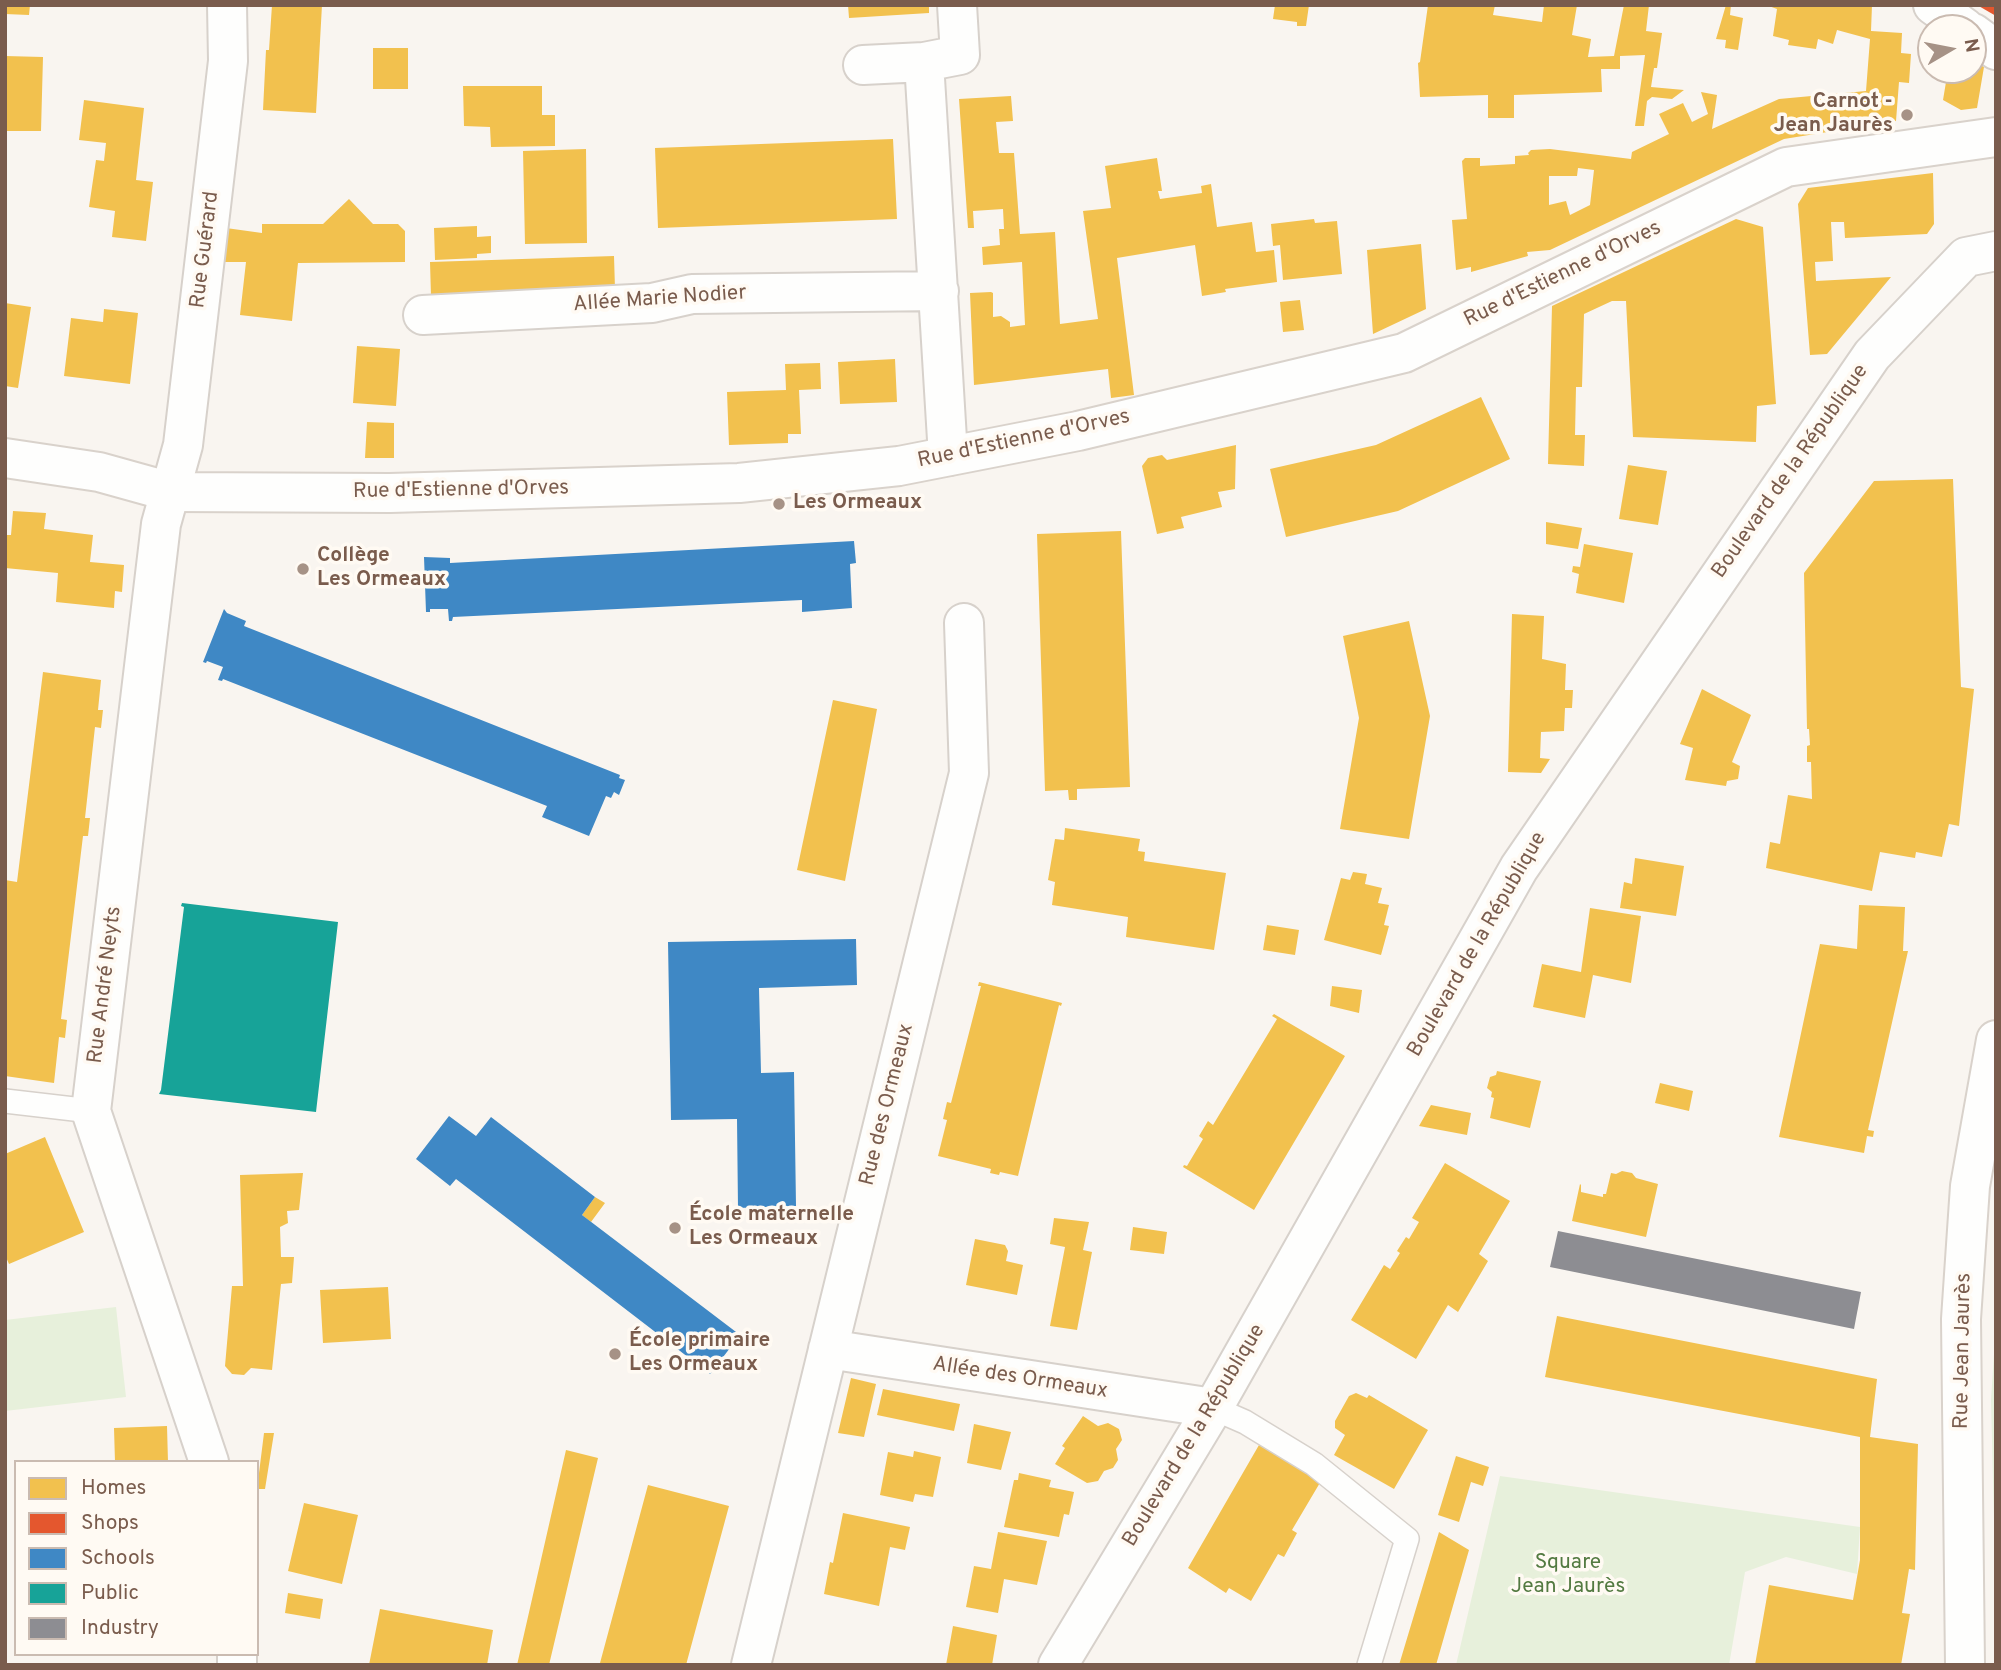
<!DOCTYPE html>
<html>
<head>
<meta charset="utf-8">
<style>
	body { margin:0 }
	#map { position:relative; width:2001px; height:1670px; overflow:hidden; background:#f9f5f0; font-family:Overpass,sans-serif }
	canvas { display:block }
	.frame { position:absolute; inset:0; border:7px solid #7a5c4d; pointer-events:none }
	.legend { position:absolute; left:14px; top:1460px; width:245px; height:196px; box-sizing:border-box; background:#fffaf3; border:2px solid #cabbb1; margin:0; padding:9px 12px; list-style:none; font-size:21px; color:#7a5c4d }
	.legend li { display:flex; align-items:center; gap:14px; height:35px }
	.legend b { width:35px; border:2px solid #cabbb1 }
	.north { position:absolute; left:1917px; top:14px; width:70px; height:70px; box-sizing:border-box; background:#fffaf3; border:2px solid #cabbb1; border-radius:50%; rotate:80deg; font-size:19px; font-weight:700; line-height:28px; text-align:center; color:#7a5c4d }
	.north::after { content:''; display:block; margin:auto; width:24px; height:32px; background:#a69286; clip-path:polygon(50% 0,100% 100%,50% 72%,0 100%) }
</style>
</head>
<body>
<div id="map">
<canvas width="2001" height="1670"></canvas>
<div class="frame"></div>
<ul class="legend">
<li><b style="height:19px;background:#f2c14e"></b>Homes</li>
<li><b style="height:19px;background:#e4572e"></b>Shops</li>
<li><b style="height:19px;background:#3f88c5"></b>Schools</li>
<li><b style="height:19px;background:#17a398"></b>Public</li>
<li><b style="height:19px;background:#8d8d92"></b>Industry</li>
</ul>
<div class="north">N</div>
</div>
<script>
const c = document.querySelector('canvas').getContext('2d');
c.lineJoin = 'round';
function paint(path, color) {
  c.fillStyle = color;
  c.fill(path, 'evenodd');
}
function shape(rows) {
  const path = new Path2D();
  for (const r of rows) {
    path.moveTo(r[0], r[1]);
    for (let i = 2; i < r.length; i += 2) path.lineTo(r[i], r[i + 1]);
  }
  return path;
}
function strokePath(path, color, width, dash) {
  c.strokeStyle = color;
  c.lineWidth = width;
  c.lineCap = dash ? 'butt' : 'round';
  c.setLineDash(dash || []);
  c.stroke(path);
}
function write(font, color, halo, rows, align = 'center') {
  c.font = font + ' Overpass,sans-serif';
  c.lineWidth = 7;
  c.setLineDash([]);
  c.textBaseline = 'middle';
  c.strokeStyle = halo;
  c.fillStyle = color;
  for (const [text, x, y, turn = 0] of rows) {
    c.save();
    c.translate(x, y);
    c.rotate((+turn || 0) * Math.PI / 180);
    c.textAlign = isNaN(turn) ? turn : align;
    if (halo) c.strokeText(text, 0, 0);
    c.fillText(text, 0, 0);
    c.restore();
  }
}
const green = shape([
	[116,1307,126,1397,5,1411,5,1320],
	[1996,1324,1996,1602,1991,1400],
	[1500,1476,1860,1527,1857,1574,1786,1557,1745,1572,1729,1665,1456,1665]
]);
const homes = shape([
	[5,5,30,5,29,15,5,14],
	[272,5,322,5,316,113,263,110,266,50,269,50],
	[848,5,929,5,929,13,849,18],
	[1275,5,1309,5,1306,26,1297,26,1297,22,1273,19],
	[1428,5,1495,5,1493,15,1542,22,1544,5,1577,5,1572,35,1591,39,1588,57,1614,56,1624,5,1649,5,1646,31,1662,33,1657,68,1654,68,1651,87,1684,90,1672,99,1652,97,1647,101,1644,126,1635,126,1645,55,1620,56,1620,69,1601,69,1602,92,1514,95,1514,118,1488,118,1488,95,1420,97,1418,63,1420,62],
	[1726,5,1731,5,1730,15,1743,18,1738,50,1725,48,1726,40,1716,39],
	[1766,5,1872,5,1871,31,1902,33,1901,53,1911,54,1909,83,1899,82,1896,121,1784,139,1550,250,1527,252,1528,256,1471,272,1471,267,1456,270,1452,220,1467,219,1462,161,1465,158,1480,158,1480,166,1515,164,1515,156,1529,155,1528,153,1531,150,1550,149,1631,159,1632,152,1669,134,1659,114,1683,103,1692,122,1708,114,1701,92,1717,95,1712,129,1779,99,1866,91,1870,39,1837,30,1833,44,1818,39,1816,49,1788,45,1789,40,1773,36,1777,9],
	[1578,168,1594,170,1590,205,1570,215,1566,201,1549,205,1549,176,1577,176],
	[373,48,408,48,408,89,373,89],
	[5,56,43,57,41,131,5,131],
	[1973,61,1984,67,1977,108,1961,110,1943,100,1948,70,1973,70],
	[463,86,542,86,542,115,555,115,555,146,491,147,490,127,464,126],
	[1011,96,1013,121,996,122,999,153,1014,153,1020,234,1055,232,1060,324,1098,319,1083,211,1111,208,1105,166,1157,158,1162,191,1158,191,1160,199,1202,193,1201,186,1211,184,1217,227,1252,222,1256,252,1274,250,1277,282,1225,289,1226,292,1202,296,1195,245,1117,258,1134,395,1111,398,1108,369,974,385,970,293,991,292,993,293,993,317,1001,316,1010,322,1010,327,1025,325,1022,262,983,265,982,247,1000,245,999,229,1004,229,1003,209,973,211,974,228,968,228,959,99],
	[84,100,144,108,136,180,153,182,146,241,112,237,115,211,89,207,96,160,104,161,106,143,79,140],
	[893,139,897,219,658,228,655,148],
	[586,149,587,243,525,244,523,151],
	[1933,173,1934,224,1927,234,1845,238,1844,222,1831,222,1833,261,1815,262,1816,281,1891,277,1827,354,1810,355,1798,204,1808,188],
	[349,199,373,224,398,224,405,231,405,262,298,263,292,321,240,315,246,262,221,262,226,228,262,233,262,224,323,224],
	[1314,219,1315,223,1337,221,1342,274,1283,280,1280,245,1273,246,1271,224],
	[1736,219,1763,227,1776,404,1757,406,1756,442,1633,437,1626,301,1612,301,1584,314,1582,387,1576,387,1575,435,1585,435,1584,466,1548,464,1552,306],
	[477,226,477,237,491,236,491,253,477,254,477,258,435,260,434,228],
	[1421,244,1426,309,1373,334,1367,250],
	[614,256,615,289,431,296,430,262],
	[1300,300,1304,330,1283,332,1280,302],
	[5,303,31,307,18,388,5,386],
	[104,309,138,313,130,384,64,376,71,318,103,322],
	[357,346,400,349,396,406,353,403],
	[895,359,897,402,840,404,838,362],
	[820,363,821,389,799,390,801,434,788,434,788,443,729,445,727,392,786,390,785,364],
	[1481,397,1510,459,1398,511,1286,537,1270,469,1376,445],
	[367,422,394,423,394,458,365,458],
	[1236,445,1235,489,1218,492,1222,507,1181,517,1184,528,1157,534,1142,466,1148,458,1162,455,1167,460],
	[1628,465,1667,471,1658,525,1619,519],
	[1953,479,1961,687,1974,689,1959,826,1949,824,1942,857,1916,852,1915,858,1880,852,1872,891,1766,868,1770,842,1780,844,1788,795,1812,799,1811,762,1807,762,1807,746,1810,745,1809,729,1807,729,1804,573,1874,481],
	[13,511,46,513,44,529,93,535,90,562,124,565,122,592,115,591,114,608,56,602,58,573,5,568,5,535,11,535],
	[1546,522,1582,528,1578,549,1546,544],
	[1121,531,1130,787,1077,789,1077,800,1069,800,1068,790,1045,791,1037,534],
	[1584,544,1633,553,1624,603,1576,593,1579,574,1572,572,1573,566,1580,567],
	[1512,614,1544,616,1542,659,1566,664,1565,690,1573,690,1572,708,1565,708,1564,731,1541,732,1540,758,1550,759,1541,773,1508,772],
	[1409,621,1430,716,1409,839,1340,829,1359,718,1343,636],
	[43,672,101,680,98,710,103,710,101,728,95,727,85,818,90,818,88,836,83,836,61,1019,67,1020,65,1038,59,1037,54,1083,5,1076,5,978,7,958,5,957,5,880,17,882],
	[1702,689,1751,715,1732,762,1740,766,1738,779,1727,781,1726,786,1685,780,1693,748,1680,744],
	[833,700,877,709,845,881,797,870],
	[1065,828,1140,839,1138,851,1145,852,1144,861,1226,873,1214,950,1126,937,1128,917,1052,905,1055,882,1048,880,1055,839,1064,840],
	[1635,858,1684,866,1676,916,1620,908,1624,882,1632,884],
	[1353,872,1367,874,1365,884,1382,888,1378,903,1389,905,1384,925,1389,926,1381,955,1324,940,1341,878,1350,880],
	[1859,905,1905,907,1903,951,1908,951,1868,1130,1874,1131,1873,1137,1867,1136,1864,1153,1779,1137,1820,944,1857,949],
	[1590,908,1641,916,1631,983,1593,975,1585,1018,1533,1007,1542,964,1581,972],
	[1267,925,1299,930,1295,955,1263,950],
	[979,982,1062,1003,1061,1006,1059,1005,1018,1176,1000,1172,999,1175,990,1173,991,1169,938,1156,947,1120,943,1119,947,1102,951,1103,981,986,978,986],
	[1332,986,1362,990,1359,1013,1330,1006],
	[1274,1014,1345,1056,1254,1210,1183,1167,1184,1165,1187,1166,1203,1139,1199,1136,1208,1121,1213,1125,1277,1019,1272,1016],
	[1497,1071,1541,1081,1530,1128,1490,1118,1494,1098,1491,1097,1492,1092,1487,1088,1490,1077,1496,1075],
	[1660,1083,1693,1091,1689,1111,1655,1103],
	[1431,1105,1471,1113,1467,1135,1419,1126],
	[45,1137,84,1232,9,1264,5,1255,5,1154],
	[1445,1163,1510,1201,1479,1254,1488,1261,1458,1312,1448,1305,1416,1359,1351,1320,1384,1265,1390,1269,1400,1253,1397,1251,1406,1237,1409,1239,1419,1222,1412,1218],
	[1622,1171,1632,1173,1636,1178,1658,1184,1646,1237,1572,1221,1580,1184,1581,1185,1581,1192,1603,1197,1603,1194,1606,1194,1611,1173,1616,1174],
	[303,1173,299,1210,287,1211,288,1223,280,1227,281,1257,294,1257,292,1283,281,1284,272,1370,251,1368,244,1375,232,1374,225,1366,232,1286,243,1286,240,1175],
	[595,1197,605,1203,591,1222,582,1215],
	[1054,1218,1089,1222,1083,1250,1092,1252,1077,1330,1050,1326,1065,1247,1050,1244],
	[1133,1227,1167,1232,1164,1254,1130,1250],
	[975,1239,1005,1245,1008,1251,1006,1261,1023,1265,1017,1295,966,1285],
	[388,1287,391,1339,323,1343,320,1290],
	[1557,1316,1877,1379,1870,1437,1918,1444,1915,1570,1909,1569,1902,1613,1910,1614,1901,1665,1755,1665,1769,1585,1853,1600,1860,1560,1860,1437,1545,1377],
	[851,1378,876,1384,864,1437,838,1433],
	[883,1389,960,1404,954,1431,877,1415],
	[1356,1393,1367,1398,1369,1395,1428,1430,1394,1489,1334,1455,1345,1435,1335,1428,1335,1421,1349,1396],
	[1083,1416,1098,1426,1108,1423,1119,1429,1122,1440,1116,1449,1118,1460,1113,1468,1104,1471,1098,1481,1087,1483,1055,1464,1065,1448,1062,1446],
	[974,1424,1011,1432,1001,1470,967,1463],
	[167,1426,168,1462,115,1462,114,1428],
	[264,1433,274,1433,265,1489,257,1489],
	[1259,1445,1321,1481,1292,1530,1297,1533,1284,1557,1278,1554,1251,1601,1229,1588,1226,1593,1188,1568],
	[566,1450,598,1458,549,1665,517,1665],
	[914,1451,941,1457,933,1497,915,1494,913,1502,880,1495,888,1452,913,1457],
	[1456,1456,1489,1467,1483,1486,1471,1482,1459,1522,1438,1515],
	[1019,1473,1051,1480,1049,1487,1074,1492,1069,1515,1064,1514,1059,1537,1004,1527,1014,1480,1018,1480],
	[648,1485,729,1506,686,1665,608,1665,600,1663],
	[304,1503,358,1515,342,1584,288,1571],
	[843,1513,910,1527,905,1550,890,1547,879,1606,824,1594,830,1562,833,1563],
	[998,1532,1047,1541,1037,1585,1004,1579,998,1613,966,1607,974,1566,991,1569],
	[1439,1532,1469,1550,1436,1665,1399,1665],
	[288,1593,323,1599,320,1619,285,1613],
	[380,1609,493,1630,487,1665,369,1665],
	[953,1626,997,1635,992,1665,946,1665]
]);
const shops = shape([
	[1977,5,1996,5,1996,16]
]);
const schools = shape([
	[854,541,856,563,850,564,852,608,802,612,802,600,453,617,452,621,449,621,448,609,430,609,430,612,426,612,424,557,450,558,450,563],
	[224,609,227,613,246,621,244,626,620,775,619,778,625,780,619,795,614,792,611,798,606,796,589,836,542,817,547,806,223,679,222,681,218,680,223,667,207,661,206,663,203,662],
	[856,939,857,985,759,988,761,1073,794,1072,796,1206,738,1208,737,1119,671,1120,668,942],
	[449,1116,476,1136,491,1117,595,1197,582,1215,740,1335,710,1374,456,1179,450,1186,416,1159]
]);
const public = shape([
	[182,903,338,922,316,1112,159,1094,161,1090,184,907,181,906]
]);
const industry = shape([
	[1558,1231,1861,1292,1854,1329,1550,1267]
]);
const service = shape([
	[5,1101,91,1111],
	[1213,1408,1245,1422,1314,1464,1407,1539,1369,1665]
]);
const minor = shape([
	[1933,5,1965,28],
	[1973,33,1996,50],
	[863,65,924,62],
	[423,315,652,303,692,294,939,291],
	[948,456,924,62,960,55,957,5],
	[828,1349,1213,1408],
	[209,1462,91,1111,161,524,183,445,228,61,227,5],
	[237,1654,237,1665],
	[751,1665,969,773,964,623],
	[1058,1665,1213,1408,1519,868,1872,355,1966,257,1996,251]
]);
const secondary = shape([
	[5,458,99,472,171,492,390,493,739,483,899,466,1078,431,1404,353,1786,167,1996,137],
	[1965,1665,1961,1319,1970,1186,1996,1040]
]);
const markers = [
	[1907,115,7,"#a69286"],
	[779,504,7,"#a69286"],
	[303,569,7,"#a69286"],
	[675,1228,7,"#a69286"],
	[615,1354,7,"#a69286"]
];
const poiNames = [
	["Carnot -",1893,103,"right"],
	["Jean Jaurès",1893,127,"right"],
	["Les Ormeaux",793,504],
	["Collège",317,557],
	["Les Ormeaux",317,581],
	["École maternelle",689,1216],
	["Les Ormeaux",689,1240],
	["École primaire",629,1342],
	["Les Ormeaux",629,1366]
];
const streetNames = [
	["Rue Guérard",206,250,-83],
	["Rue d'Estienne d'Orves",1563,275,-26],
	["Allée Marie Nodier",660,300,-4],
	["Rue d'Estienne d'Orves",1024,440,-12],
	["Boulevard de la République",1791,472,-55],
	["Rue d'Estienne d'Orves",461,491,-1],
	["Boulevard de la République",1478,945,-60],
	["Rue André Neyts",106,985,-83],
	["Rue des Ormeaux",888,1105,-76],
	["Rue Jean Jaurès",1964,1351,-89],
	["Allée des Ormeaux",1020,1379,9],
	["Boulevard de la République",1195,1436,-59]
];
const parkNames = [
	["Square",1568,1564],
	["Jean Jaurès",1568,1588]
];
paint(green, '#e7f0db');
paint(homes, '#f2c14e');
paint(shops, '#e4572e');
paint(schools, '#3f88c5');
paint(public, '#17a398');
paint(industry, '#8d8d92');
strokePath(service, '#d7d1cb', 26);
strokePath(minor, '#d7d1cb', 42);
strokePath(secondary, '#d9d2cb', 42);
strokePath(service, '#fefefd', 23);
strokePath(minor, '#fefefd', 38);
strokePath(secondary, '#fefefd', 38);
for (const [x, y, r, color] of markers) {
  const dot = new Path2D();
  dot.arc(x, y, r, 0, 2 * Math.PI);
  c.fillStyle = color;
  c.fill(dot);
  strokePath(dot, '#fffaf3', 2.5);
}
write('bold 21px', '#7a5c4d', '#fffaf3', poiNames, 'left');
write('21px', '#7a5c4d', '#fffaf3', streetNames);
write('21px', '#537a41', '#fffaf3', parkNames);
</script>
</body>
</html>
